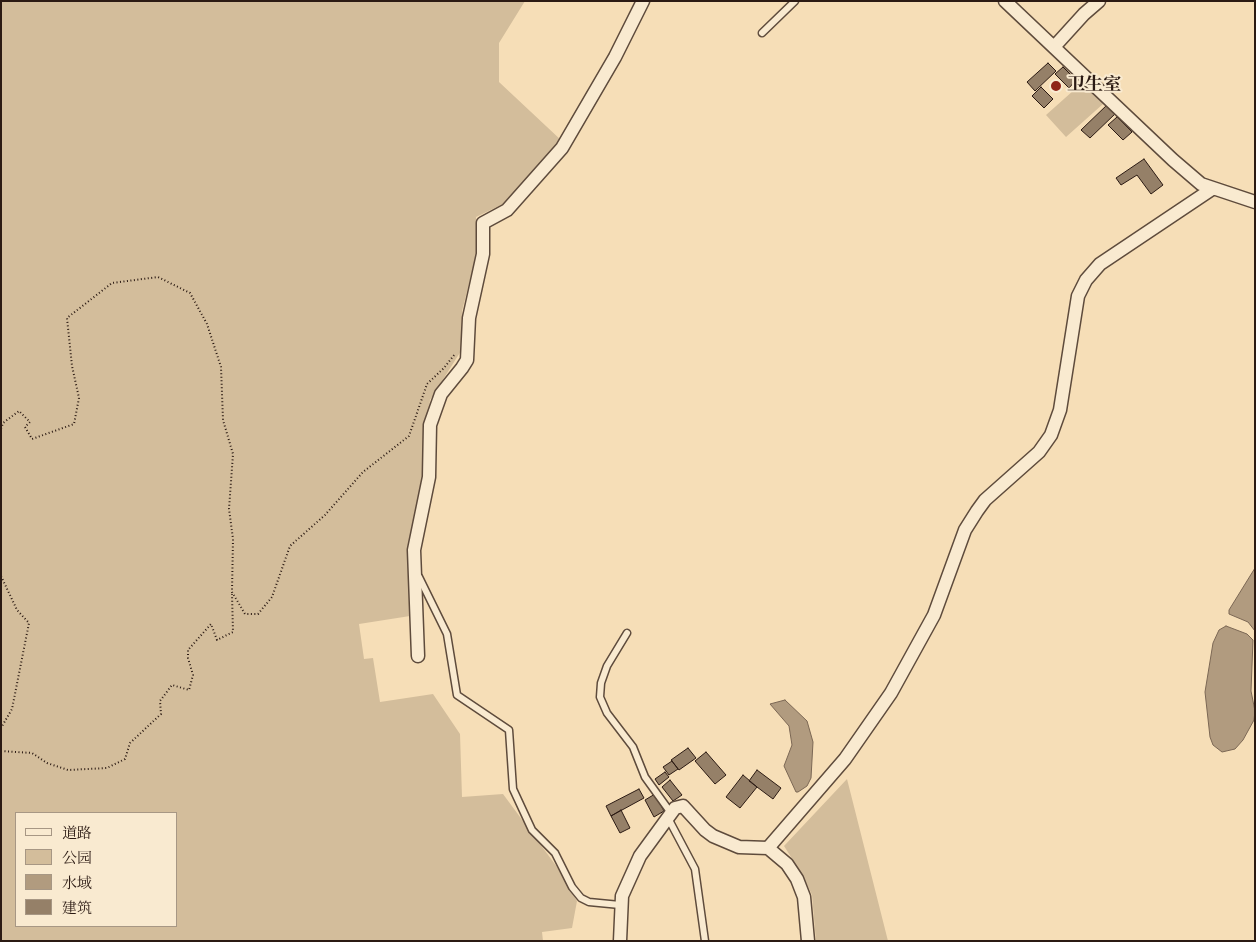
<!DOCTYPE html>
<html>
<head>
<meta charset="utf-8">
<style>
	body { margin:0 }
	#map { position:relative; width:1256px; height:942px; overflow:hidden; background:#f6deb7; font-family:Cardo,"Noto Serif SC",serif }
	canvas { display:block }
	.frame { position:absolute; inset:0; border:2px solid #2b1a13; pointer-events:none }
	.legend { position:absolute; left:15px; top:812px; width:162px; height:115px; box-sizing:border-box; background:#f9ead0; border:1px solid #a79784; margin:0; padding:6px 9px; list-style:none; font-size:15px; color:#2b1a13 }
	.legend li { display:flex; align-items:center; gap:10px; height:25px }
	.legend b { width:25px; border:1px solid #a79784 }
</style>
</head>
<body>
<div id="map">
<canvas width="1256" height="942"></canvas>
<div class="frame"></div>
<ul class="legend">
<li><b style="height:6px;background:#f9ead0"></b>道路</li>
<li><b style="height:14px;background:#d3bd9b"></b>公园</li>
<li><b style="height:14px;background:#b19b7f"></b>水域</li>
<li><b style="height:14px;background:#958068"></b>建筑</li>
</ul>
</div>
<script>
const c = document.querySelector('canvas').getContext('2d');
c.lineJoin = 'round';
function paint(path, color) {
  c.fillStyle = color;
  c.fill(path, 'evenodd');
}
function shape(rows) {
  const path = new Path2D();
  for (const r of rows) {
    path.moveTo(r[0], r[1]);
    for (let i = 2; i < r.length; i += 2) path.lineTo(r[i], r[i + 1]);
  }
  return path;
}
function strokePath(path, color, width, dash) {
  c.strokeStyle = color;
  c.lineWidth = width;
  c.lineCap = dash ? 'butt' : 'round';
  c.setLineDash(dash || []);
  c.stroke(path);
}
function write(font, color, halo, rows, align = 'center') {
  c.font = font + ' Cardo,"Noto Serif SC",serif';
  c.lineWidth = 4;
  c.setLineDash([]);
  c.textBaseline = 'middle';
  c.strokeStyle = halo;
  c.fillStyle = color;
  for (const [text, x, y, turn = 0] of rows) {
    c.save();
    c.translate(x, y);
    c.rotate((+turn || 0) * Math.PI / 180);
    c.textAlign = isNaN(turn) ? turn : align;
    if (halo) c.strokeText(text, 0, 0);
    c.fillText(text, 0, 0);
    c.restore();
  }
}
const green = shape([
	[1,1,525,1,499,43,499,82,562,141,507,202,476,217,478,248,462,311,461,351,430,400,421,488,409,540,410,616,359,624,364,659,373,658,380,702,433,694,460,734,462,797,503,794,557,867,577,901,572,928,542,932,543,941,1,941],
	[16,813,176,813,176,926,16,926],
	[1083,82,1103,104,1066,137,1046,115],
	[847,779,888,941,816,941,812,895,803,876,784,846]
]);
const water = shape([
	[1255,568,1255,631,1248,622,1229,614,1229,610,1255,568],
	[1226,626,1247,634,1253,640,1251,691,1255,711,1254,720,1243,740,1235,749,1222,752,1213,745,1210,737,1205,692,1213,643,1219,630,1226,626],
	[785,700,807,721,813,742,811,778,807,786,798,792,796,792,784,766,792,745,789,726,770,704,785,700]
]);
const building = shape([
	[1048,63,1056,71,1035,91,1027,82,1048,63],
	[1063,67,1076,80,1069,88,1055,74,1063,67],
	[1041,87,1053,99,1044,108,1032,96,1041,87],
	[1108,104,1116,113,1090,138,1081,130,1108,104],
	[1117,117,1132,132,1123,140,1108,125,1117,117],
	[1144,159,1163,185,1151,194,1137,175,1121,185,1116,178,1144,159],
	[688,748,696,758,679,770,671,760,688,748],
	[706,752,726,775,715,784,695,761,706,752],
	[672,761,678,769,669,775,663,767,672,761],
	[757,770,781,788,773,799,749,781,757,770],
	[665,772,669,777,659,785,655,779,665,772],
	[743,775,757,787,740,808,726,797,743,775],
	[670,780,682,795,673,801,662,787,670,780],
	[639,789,644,798,611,816,606,806,639,789],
	[655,794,664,811,654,817,645,800,655,794],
	[621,810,630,828,620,833,611,816,621,810]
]);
const path = shape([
	[1,429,3,423,19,411,30,422,25,427,32,439,74,424,79,398,72,366,67,318,112,283,158,277,190,293,207,324,221,367,223,420,233,454,229,509,233,539,232,592,245,614,258,614,272,597,290,546,325,515,363,472,409,436,427,384,444,368,455,354],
	[1,576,17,610,29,623,12,709,1,728],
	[1,751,32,753,47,763,68,770,107,768,125,759,130,743,161,714,160,701,172,685,189,690,193,675,188,658,188,650,211,624,217,640,233,632,232,594]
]);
const service = shape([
	[762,33,795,1],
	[419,577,447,634,457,695,509,730,513,789,532,830,555,853,572,887,581,898,589,902,620,905],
	[627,633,607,666,601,683,600,697,607,713,633,747,645,777,671,813],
	[668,818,695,869,705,941]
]);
const minor = shape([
	[1005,1,1173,160,1201,184,1255,202],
	[1054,47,1084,14,1099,1],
	[418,656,414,550,429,477,430,425,441,394,462,368,467,360,469,318,483,254,483,223,507,210,562,148,615,57,643,1],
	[768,848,845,759,891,693,934,615,965,530,977,511,985,500,1039,452,1051,435,1060,410,1078,296,1086,280,1100,264,1212,189],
	[620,941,622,896,640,856,675,808,683,806,705,830,713,836,739,847,768,848,787,864,797,879,804,897,808,941]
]);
const markers = [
	[1056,86,6,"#8f2418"]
];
const poiNames = [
	["卫生室",1067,86]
];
paint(green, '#d3bd9b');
paint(water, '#b19b7f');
strokePath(water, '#7b6754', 1);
paint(building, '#958068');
strokePath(building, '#2b1a13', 1);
strokePath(service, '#5e4b3c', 9);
strokePath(minor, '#5e4b3c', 15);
strokePath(path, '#2b1a13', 2, [1, 2.5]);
strokePath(service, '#f9ead0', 6);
strokePath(minor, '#f9ead0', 12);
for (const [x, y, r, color] of markers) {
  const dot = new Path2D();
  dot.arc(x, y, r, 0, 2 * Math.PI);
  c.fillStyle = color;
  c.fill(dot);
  strokePath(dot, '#f9ead0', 2);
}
write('bold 18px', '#2b1a13', '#f9ead0', poiNames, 'left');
</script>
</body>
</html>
